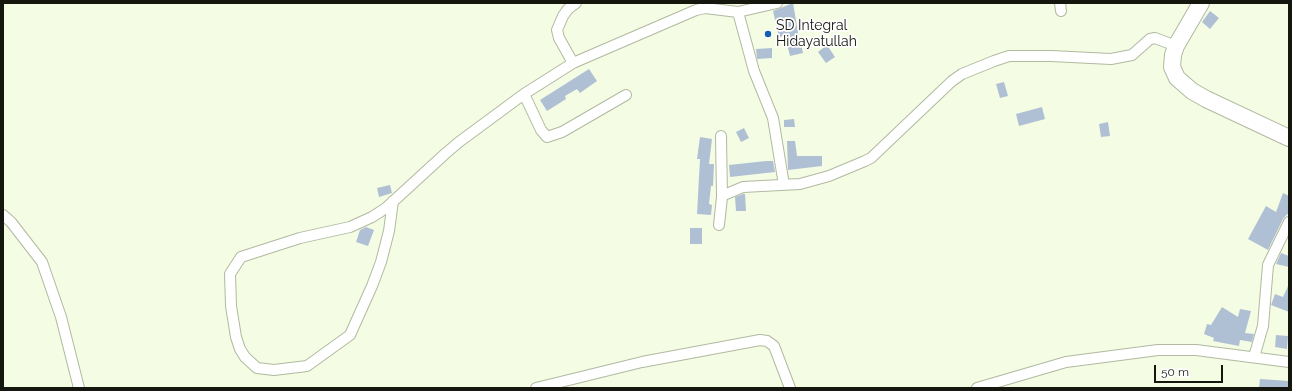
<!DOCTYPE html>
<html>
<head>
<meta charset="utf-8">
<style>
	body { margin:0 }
	#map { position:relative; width:1292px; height:391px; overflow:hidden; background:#f4fce3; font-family:Raleway,sans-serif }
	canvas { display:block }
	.frame { position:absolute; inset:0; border:4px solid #15170f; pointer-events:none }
	.scale { position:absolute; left:1154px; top:365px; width:69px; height:18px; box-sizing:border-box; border:2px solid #15170f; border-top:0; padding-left:5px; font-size:12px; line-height:14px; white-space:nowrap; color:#15170f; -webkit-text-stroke:3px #fff; paint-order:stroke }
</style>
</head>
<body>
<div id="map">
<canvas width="1292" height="391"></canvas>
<div class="frame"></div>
<div class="scale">50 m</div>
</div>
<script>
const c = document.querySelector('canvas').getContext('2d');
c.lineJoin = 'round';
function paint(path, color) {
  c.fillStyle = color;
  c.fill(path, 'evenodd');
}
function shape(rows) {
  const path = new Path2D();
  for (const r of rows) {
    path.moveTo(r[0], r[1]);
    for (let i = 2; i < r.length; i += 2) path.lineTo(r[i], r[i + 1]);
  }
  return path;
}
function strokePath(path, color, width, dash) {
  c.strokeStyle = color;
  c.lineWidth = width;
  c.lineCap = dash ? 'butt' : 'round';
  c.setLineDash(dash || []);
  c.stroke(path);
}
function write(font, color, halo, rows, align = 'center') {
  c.font = font + ' Raleway,sans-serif';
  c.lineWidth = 3.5;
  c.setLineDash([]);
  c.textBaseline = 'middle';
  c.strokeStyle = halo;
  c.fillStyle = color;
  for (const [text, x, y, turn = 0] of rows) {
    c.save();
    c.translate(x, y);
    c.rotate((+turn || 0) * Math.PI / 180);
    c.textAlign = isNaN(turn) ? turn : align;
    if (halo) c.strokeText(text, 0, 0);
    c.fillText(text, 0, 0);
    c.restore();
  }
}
const building = shape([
	[793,3,800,44,801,44,803,53,790,56,785,36,779,37,773,11],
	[1210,11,1219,18,1210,29,1202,22],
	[827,45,835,57,826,63,818,52],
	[772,48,772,58,757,59,756,49],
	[589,69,597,81,580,93,577,89,565,96,566,99,547,111,540,100],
	[1004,82,1008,96,1000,98,996,84],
	[1042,107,1045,119,1019,126,1016,114],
	[794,119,795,127,784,127,784,120],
	[1108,122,1110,136,1101,137,1099,124],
	[744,128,749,138,741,142,736,132],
	[700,137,712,139,709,164,714,164,713,186,711,186,709,204,712,205,711,215,697,214,700,159,697,159],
	[787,141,795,141,797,156,822,156,822,166,788,170],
	[766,161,773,161,775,172,730,177,729,165],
	[390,185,392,193,379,197,377,188],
	[1283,193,1289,196,1289,215,1287,214,1283,219,1268,250,1248,239,1266,206,1276,212],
	[743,194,745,194,746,211,736,211,735,197],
	[366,227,374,230,368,246,356,242,360,230],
	[690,228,702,228,702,244,690,244],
	[1281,253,1289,256,1289,267,1276,264],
	[1289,284,1289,312,1271,305,1275,294,1283,297],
	[1222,307,1238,317,1240,309,1251,311,1245,333,1254,334,1252,342,1240,340,1239,346,1213,341,1214,338,1204,334,1207,324,1211,325],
	[1276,335,1288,336,1287,349,1275,347],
	[1260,379,1289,381,1289,388,1259,388]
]);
const minor = shape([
	[777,3,738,12,754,71,773,118,784,185],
	[1060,3,1061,11],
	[573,63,559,38,557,30,563,16,568,9,576,3],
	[524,94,541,130,547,137,562,132,626,95],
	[721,136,722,197],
	[393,201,389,231,381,262,372,286,350,335,307,366,274,370,257,368,245,357,240,349,236,337,231,306,230,274,241,257,300,238,350,227,372,217,386,208,446,153,459,142,524,94,573,63,696,10,705,8,738,12],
	[3,215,11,222,42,262,61,317,79,388],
	[719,225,722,197,724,195,743,187,800,184,829,176,865,161,871,158,952,81,962,74,994,61,1009,56,1051,56,1111,59,1132,55,1150,39,1155,38,1176,46],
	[1254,357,1263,326,1268,265,1289,222],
	[536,388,642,362,760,340,767,341,774,346,790,388],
	[977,388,1066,362,1158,350,1196,350,1289,362]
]);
const trunk = shape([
	[1201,3,1176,46,1173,55,1172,67,1177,78,1192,91,1206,99,1289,138]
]);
const markers = [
	[768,34,4,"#1460af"]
];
const poiNames = [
	["SD Integral",776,26],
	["Hidayatullah",776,42]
];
paint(building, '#b0c0d4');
strokePath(minor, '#b1b9a1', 12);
strokePath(trunk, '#b1b9a1', 18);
strokePath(minor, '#fff', 10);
strokePath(trunk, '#fff', 16);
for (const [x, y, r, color] of markers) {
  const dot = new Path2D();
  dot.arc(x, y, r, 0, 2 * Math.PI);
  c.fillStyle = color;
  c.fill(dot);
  strokePath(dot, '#fff', 1.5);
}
write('14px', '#15170f', '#fff', poiNames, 'left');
</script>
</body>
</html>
